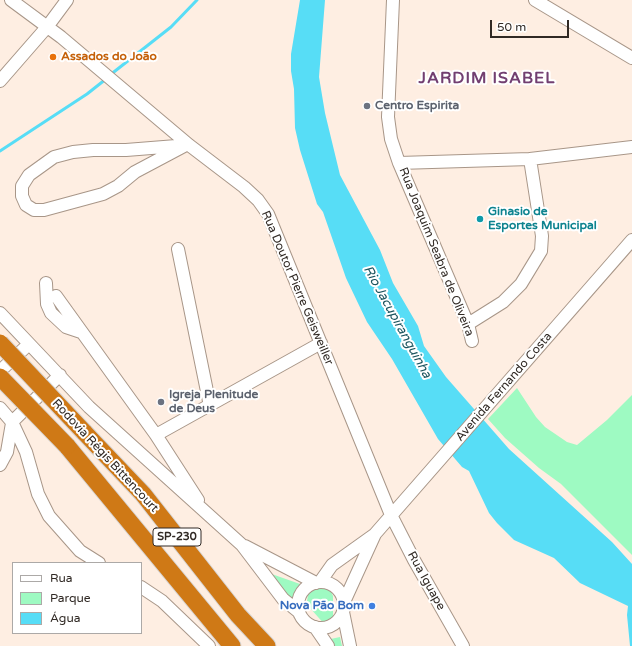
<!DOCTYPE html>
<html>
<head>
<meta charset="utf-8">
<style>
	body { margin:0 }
	#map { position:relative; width:632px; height:646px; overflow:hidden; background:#feeee2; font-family:"Varela Round",sans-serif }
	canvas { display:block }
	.legend { position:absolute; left:12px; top:562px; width:130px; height:72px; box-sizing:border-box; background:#fff; border:1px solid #aca9a7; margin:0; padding:5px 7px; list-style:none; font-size:12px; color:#302924 }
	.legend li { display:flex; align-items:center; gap:8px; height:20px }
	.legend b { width:20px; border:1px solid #aca9a7 }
	.scale { position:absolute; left:490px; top:20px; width:79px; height:18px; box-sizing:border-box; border:2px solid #302924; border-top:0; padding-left:5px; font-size:12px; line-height:14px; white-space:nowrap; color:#302924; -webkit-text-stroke:3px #fff; paint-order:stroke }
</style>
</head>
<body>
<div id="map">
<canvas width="632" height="646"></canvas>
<ul class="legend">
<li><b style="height:5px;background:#fff"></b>Rua</li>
<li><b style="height:11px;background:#9efac2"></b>Parque</li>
<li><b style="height:11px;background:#57ddf6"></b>Água</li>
</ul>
<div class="scale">50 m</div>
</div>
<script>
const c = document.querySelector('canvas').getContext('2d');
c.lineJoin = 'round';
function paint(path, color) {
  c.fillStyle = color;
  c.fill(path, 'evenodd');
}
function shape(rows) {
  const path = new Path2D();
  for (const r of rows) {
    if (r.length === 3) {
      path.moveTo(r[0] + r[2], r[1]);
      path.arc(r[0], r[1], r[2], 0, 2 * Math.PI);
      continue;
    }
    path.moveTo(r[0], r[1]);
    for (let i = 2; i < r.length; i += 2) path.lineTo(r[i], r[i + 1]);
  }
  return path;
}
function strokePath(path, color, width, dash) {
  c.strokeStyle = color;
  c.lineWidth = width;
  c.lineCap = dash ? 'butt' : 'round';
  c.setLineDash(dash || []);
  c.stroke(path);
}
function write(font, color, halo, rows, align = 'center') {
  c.font = font + ' "Varela Round",sans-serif';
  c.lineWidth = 4;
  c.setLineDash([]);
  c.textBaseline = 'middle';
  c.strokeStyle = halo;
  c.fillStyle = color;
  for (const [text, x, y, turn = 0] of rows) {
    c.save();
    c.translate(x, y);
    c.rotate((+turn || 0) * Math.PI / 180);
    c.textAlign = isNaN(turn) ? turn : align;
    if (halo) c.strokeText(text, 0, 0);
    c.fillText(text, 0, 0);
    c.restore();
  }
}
const green = shape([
	[517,388,536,417,545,427,567,442,577,445,607,420,632,395,632,555,561,484,539,468,505,438,488,419],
	[266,572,300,584,295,593,295,602],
	[316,585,323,585,330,589,333,596,333,617,331,622,326,626,310,608,307,601,309,590],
	[340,637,342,646,330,646,326,640]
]);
const water = shape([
	[300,0,325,0,319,77,325,113,340,175,380,250,393,283,418,326,424,346,446,377,509,449,612,542,632,564,632,646,630,646,627,615,628,606,580,583,554,558,514,540,497,523,489,513,469,471,462,467,438,439,392,359,367,322,346,278,323,212,317,204,300,150,295,128,294,89,291,71,291,54]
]);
const stream = shape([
	[110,75,171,27,197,0],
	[0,151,87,94,106,79]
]);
const minor = shape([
	[11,0,61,37,189,145,244,187,258,200,268,214,391,515,414,560,463,646],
	[393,0,388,117,391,139,399,163,530,159,632,147],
	[535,0,632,58],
	[0,81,47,27,67,0],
	[184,146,135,172,118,186,103,194,44,210,34,210,26,205,22,196,22,186,29,175,54,157,73,152,93,150,126,150,189,145],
	[399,163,468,324,472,341],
	[178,249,210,406],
	[46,283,47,304,51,313,66,327,81,332],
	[56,296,156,435,198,500],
	[0,313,89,407,242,545,283,599,299,612],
	[468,324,503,302,521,284,541,251,542,236,530,159],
	[0,371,29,344],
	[0,408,12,422,26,452,38,494,49,516,80,551,99,563],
	[12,422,60,375],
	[156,435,321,343],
	[0,465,7,452,12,423],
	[245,546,316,583],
	[320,582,332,565,374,535],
	[321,605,23],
	[141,587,162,601,209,646],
	[344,602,375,534,632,240],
	[343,612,350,646],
	[315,627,328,646]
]);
const highway = shape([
	[84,432,143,494,238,615,267,646],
	[67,446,232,646]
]);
const highwayBridge = shape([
	[0,343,84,432],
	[0,377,67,446]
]);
const markers = [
	[53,57,4,"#e8710a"],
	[367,106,4,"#6b7280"],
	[480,219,4,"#0f9aa8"],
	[161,402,4,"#6b7280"],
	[372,606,4,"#3f7fe0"]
];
const shields = [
	[177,537,48]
];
const shieldNames = [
	["SP-230",177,537]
];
const foodNames = [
	["Assados do João",61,57]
];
const worshipNames = [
	["Centro Espirita",375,106],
	["Igreja Plenitude",169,395],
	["de Deus",169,409]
];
const cultureNames = [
	["Ginasio de",488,212],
	["Esportes Municipal",488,226]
];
const streetNames = [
	["Rua Joaquim Seabra de Oliveira",436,252,68],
	["Rua Doutor Pierre Geisweiller",297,288,67],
	["Avenida Fernando Costa",504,387,-49],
	["Rodovia Régis Bittencourt",105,456,47],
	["Rua Iguape",426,581,61]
];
const shopNames = [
	["Nova Pão Bom",364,606]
];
const waterNames = [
	["Rio Jacupiranguinha",397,322,61]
];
const districtNames = [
	["JARDIM ISABEL",487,79]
];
paint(green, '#9efac2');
paint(water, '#57ddf6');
strokePath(stream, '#57ddf6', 3);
strokePath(minor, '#a89688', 14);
strokePath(highway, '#d6d4d3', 19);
strokePath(minor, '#fff', 12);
strokePath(highway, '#cf7916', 17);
strokePath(highwayBridge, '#d6d4d3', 19, []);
strokePath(highwayBridge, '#cf7916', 17);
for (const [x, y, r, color] of markers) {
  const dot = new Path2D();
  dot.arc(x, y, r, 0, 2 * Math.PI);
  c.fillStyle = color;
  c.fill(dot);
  strokePath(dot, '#fff', 1.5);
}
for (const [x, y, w] of shields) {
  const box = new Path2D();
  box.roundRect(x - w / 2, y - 9, w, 18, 3);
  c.fillStyle = '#fff';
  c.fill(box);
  strokePath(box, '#302924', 1);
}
write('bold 11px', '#302924', null, shieldNames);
write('bold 12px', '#c56008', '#fff', foodNames, 'left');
write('bold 12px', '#5b616d', '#fff', worshipNames, 'left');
write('bold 12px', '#0d838f', '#fff', cultureNames, 'left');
write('12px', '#302924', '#fff', streetNames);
write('bold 12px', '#366cbe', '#fff', shopNames, 'right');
write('italic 13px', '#1b545e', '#fff', waterNames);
c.letterSpacing = '1px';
write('bold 16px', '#723f71', '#fff', districtNames);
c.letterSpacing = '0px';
</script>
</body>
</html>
